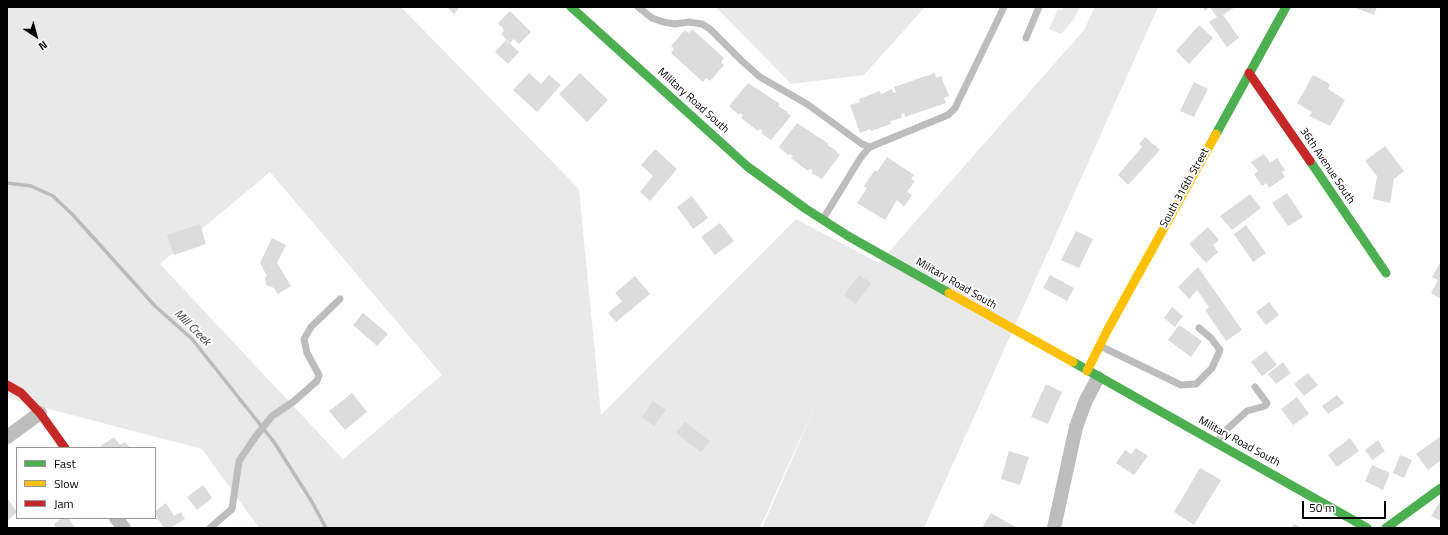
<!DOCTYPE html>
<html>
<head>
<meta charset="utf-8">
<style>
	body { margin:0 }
	#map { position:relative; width:1448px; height:535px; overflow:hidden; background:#fff; font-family:"Titillium Web",sans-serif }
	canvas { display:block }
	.frame { position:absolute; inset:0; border:8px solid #000; pointer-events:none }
	.legend { position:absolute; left:16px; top:447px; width:140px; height:72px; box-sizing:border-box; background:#fff; border:1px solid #999; margin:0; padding:5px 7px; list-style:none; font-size:12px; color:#000 }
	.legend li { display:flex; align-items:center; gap:8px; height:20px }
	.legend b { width:20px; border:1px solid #999 }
	.north { position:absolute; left:16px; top:16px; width:40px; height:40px; -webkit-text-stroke:3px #fff; paint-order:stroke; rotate:144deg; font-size:11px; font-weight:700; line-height:16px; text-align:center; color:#000 }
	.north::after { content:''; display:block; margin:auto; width:14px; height:18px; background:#000; clip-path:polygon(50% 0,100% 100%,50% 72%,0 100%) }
	.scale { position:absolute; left:1302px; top:501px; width:84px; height:18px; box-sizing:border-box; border:2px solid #000; border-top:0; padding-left:5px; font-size:12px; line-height:14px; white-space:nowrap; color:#000; -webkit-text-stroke:3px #fff; paint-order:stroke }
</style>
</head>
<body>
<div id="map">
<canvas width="1448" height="535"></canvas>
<div class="frame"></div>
<ul class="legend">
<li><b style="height:5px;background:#4caf50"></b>Fast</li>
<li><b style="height:5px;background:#ffc107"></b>Slow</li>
<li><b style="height:5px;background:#c62828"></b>Jam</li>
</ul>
<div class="north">N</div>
<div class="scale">50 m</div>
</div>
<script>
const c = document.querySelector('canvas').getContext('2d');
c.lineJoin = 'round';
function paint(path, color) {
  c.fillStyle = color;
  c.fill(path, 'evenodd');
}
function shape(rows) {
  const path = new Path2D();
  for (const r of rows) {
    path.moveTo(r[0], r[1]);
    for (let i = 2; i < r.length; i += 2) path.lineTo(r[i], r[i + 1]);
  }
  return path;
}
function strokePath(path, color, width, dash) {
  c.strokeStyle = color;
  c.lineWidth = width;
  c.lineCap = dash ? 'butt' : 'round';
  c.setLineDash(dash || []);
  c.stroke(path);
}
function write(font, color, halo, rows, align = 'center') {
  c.font = font + ' "Titillium Web",sans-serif';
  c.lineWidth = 4;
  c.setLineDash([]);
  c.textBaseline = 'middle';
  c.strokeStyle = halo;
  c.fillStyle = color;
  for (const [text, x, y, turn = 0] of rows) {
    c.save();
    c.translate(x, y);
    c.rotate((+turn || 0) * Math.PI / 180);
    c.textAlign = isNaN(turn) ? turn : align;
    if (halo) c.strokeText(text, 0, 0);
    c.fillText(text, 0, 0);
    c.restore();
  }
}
const green = shape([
	[7,7,401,7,579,189,601,415,796,219,879,263,1084,30,1095,7,1158,7,924,528,762,528,819,397,760,528,259,528,202,449,7,398],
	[270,172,442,375,343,459,160,264],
	[716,7,925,7,864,75,791,84],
	[1064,7,1080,7,1074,19,1061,34,1049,29,1058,9,1062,11]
]);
const stream = shape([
	[7,183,31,186,53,196,72,214,155,306,192,339,274,442,312,502,326,528]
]);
const building = shape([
	[447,7,460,7,454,14],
	[1203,7,1235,7,1223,15,1239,38,1227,47,1209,22,1217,17,1210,7,1205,11],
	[1356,7,1377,7,1374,15,1356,8],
	[510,11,531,32,519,44,514,39,510,43,501,34,504,30,498,23],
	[1199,25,1213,38,1189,64,1176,51],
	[692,29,724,58,721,62,724,65,710,81,706,78,703,82,671,53,674,49,671,46,685,30,689,33],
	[506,40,519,52,508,64,495,52],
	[529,73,541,84,549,75,561,85,537,112,513,90],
	[580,73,608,100,587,122,559,94],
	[935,73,936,78,941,76,949,96,944,98,946,103,905,117,904,113,901,114,902,118,890,121,891,124,871,131,870,129,860,133,850,105,860,102,859,99,880,91,881,94,892,89,893,93,896,92,894,87],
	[1313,75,1330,84,1328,89,1345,100,1330,126,1309,116,1312,112,1297,103],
	[1194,82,1208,89,1194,117,1180,111],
	[748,83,780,104,778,106,788,112,787,113,791,116,771,140,761,133,763,131,760,129,758,131,741,118,743,115,740,113,739,115,729,106],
	[797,123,829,144,827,145,837,151,836,152,840,155,822,179,811,173,813,171,810,169,808,171,791,158,793,156,790,154,788,155,779,147],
	[1145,137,1160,150,1128,185,1118,175,1142,147,1139,144],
	[1385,146,1404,171,1394,179,1390,203,1373,199,1377,176,1365,161],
	[655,149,677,169,650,201,640,192,653,176,641,165],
	[1264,154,1270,163,1277,158,1285,170,1282,172,1285,177,1269,188,1266,183,1262,186,1254,174,1258,171,1251,162],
	[887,157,914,175,911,179,915,181,907,192,912,195,904,207,897,200,885,220,857,203,867,188,864,186,875,170,877,172],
	[1287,193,1303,217,1288,226,1272,203],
	[1250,194,1261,208,1232,230,1220,216],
	[692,196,708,218,693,229,677,207],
	[720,223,734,241,715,255,701,237],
	[200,224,206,244,174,255,167,235],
	[1246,225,1266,253,1253,262,1234,234],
	[1208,227,1219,240,1213,245,1218,252,1206,263,1189,244],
	[1076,231,1093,239,1079,268,1061,260],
	[272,238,286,245,277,263,291,286,278,294,274,288,266,285,265,277,267,276,260,263],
	[1441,261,1441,299,1431,293,1438,280,1432,277],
	[1198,267,1242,330,1226,341,1205,310,1209,307,1197,290,1189,299,1178,287],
	[859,275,871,283,856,304,844,295],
	[1050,275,1074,288,1067,301,1043,288],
	[635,276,650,294,616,322,608,313,622,301,615,293],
	[1269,302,1279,315,1266,325,1256,312],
	[1172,307,1183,316,1175,327,1164,318],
	[363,313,388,334,377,346,353,325],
	[1179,325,1202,341,1191,357,1168,340],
	[1266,351,1277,365,1262,376,1251,362],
	[1283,362,1291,373,1276,384,1268,374],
	[1308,373,1318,385,1304,396,1294,384],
	[1046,384,1062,392,1048,424,1031,417],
	[352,393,367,412,345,430,329,411],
	[1337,395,1344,403,1328,414,1322,406],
	[1297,397,1309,414,1293,425,1281,409],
	[653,401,666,410,654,426,642,417],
	[685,422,710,441,701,452,676,433],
	[1441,436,1441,460,1428,470,1416,454],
	[114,437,120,445,125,442,130,448,98,448],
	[1350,438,1359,451,1337,467,1328,455],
	[1378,440,1385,451,1372,460,1365,450],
	[1136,448,1148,456,1134,475,1116,463,1125,450,1131,454],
	[1009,451,1029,457,1020,485,1001,479],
	[1400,455,1412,460,1404,478,1393,473],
	[1372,465,1390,473,1383,490,1365,481],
	[1200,468,1221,480,1194,525,1174,512],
	[203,485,212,498,197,510,187,497],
	[7,498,17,512,7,521],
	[166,503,174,516,181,512,185,519,170,528,164,528,155,514,155,511],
	[1439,503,1441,504,1441,521,1431,516],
	[991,513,1017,528,982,528],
	[62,518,68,518,75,528,56,528,54,524],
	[1294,524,1302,528,1291,528]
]);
const lane = shape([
	[638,7,652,18,663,22,675,24,689,22,702,24,710,29,742,61,760,77,807,104,862,144,870,147],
	[1026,38,1039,7],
	[823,219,861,157,870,147,948,115,955,108,1004,7],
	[1100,346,1181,385,1196,384,1212,368,1220,350,1211,338,1199,328],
	[1216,443,1225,431,1247,411,1265,406,1267,403,1255,387],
	[210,528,232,509,239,461,256,436,272,416,293,402,317,381,319,375,307,353,304,339,311,327,340,299]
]);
const street = shape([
	[7,437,40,413],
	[116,518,124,528],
	[1054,528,1076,427,1086,400,1098,378]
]);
const fast = shape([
	[571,7,748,167,806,209,848,236,949,293],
	[1216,134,1286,7],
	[1310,161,1386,273],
	[1073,362,1367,528],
	[1386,528,1441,488]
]);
const slow = shape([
	[949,293,1073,362],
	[1087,371,1108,329,1216,134]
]);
const jam = shape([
	[1249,73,1310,161],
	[7,385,21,393,40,413,65,448]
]);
const streetNames = [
	["Military Road South",693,101,42],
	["36th Avenue South",1327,166,56],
	["South 316th Street",1185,188,-61],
	["Military Road South",956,284,30],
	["Military Road South",1239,442,29]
];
const waterNames = [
	["Mill Creek",192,328,45]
];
paint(green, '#e9e9e9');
strokePath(stream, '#bbb', 3.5);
paint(building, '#dcdcdc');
strokePath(lane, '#bdbdbd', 7);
strokePath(street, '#bdbdbd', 14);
strokePath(fast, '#4caf50', 9);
strokePath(slow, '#ffc107', 9);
strokePath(jam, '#c62828', 9);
write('11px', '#000', '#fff', streetNames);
write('italic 12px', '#3f3f3f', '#fff', waterNames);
</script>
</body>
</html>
